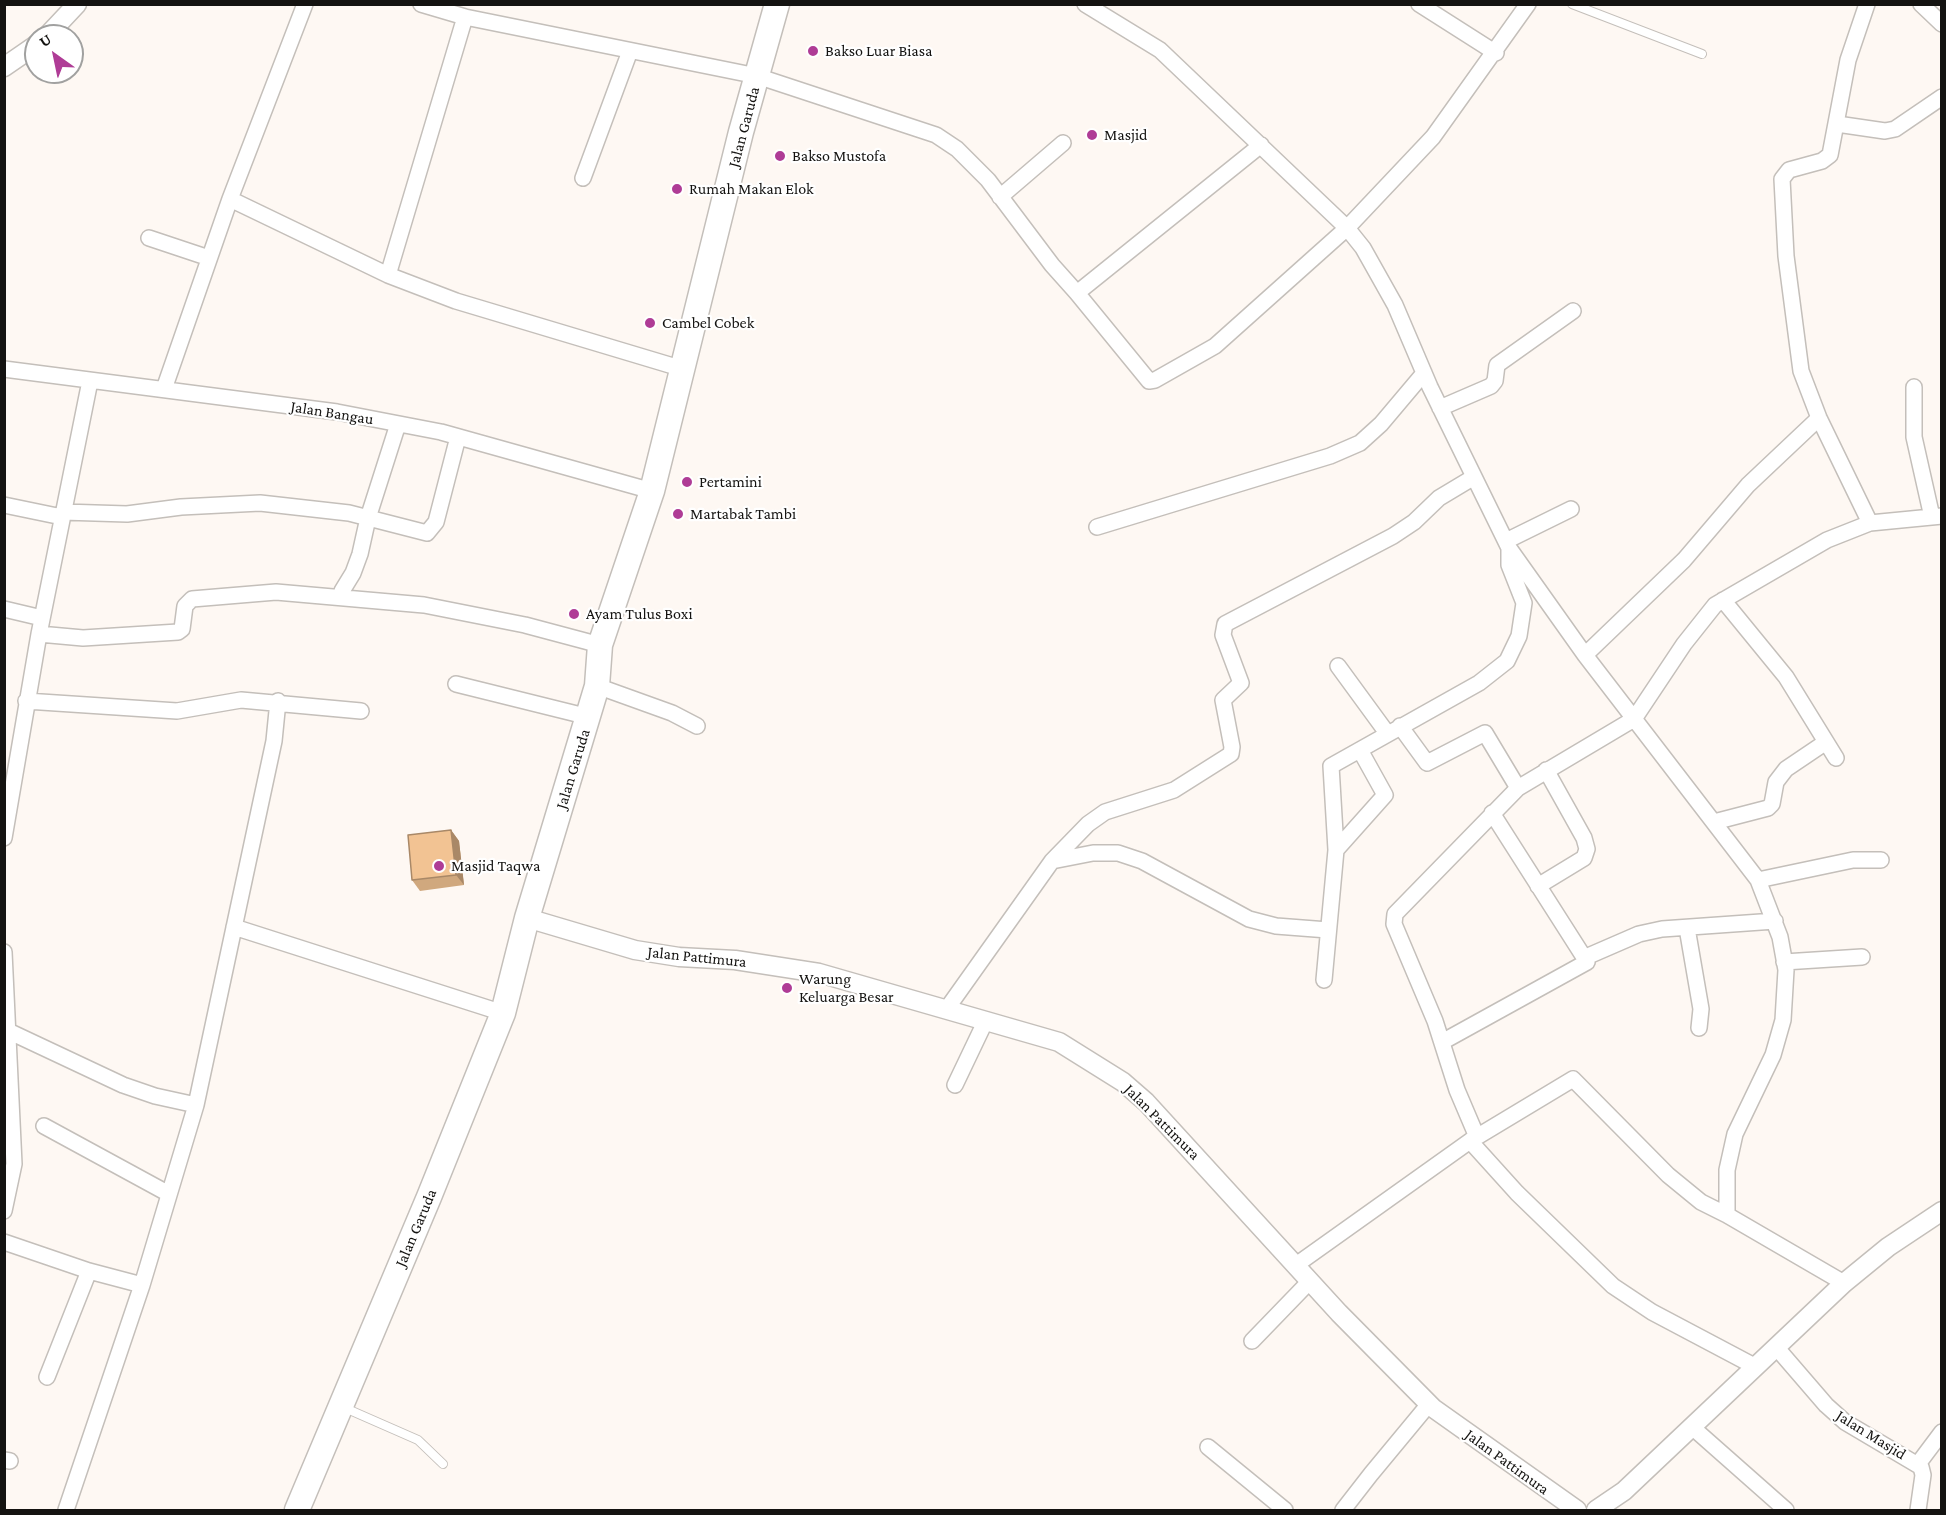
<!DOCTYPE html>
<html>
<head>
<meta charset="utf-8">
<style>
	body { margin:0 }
	#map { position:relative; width:1946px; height:1515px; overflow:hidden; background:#fef8f3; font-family:"Crimson Pro",serif }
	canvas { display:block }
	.frame { position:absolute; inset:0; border:6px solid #141311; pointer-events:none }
	.north { position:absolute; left:24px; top:24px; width:60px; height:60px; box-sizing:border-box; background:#fff; border:2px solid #a1a1a0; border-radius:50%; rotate:327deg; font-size:16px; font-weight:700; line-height:24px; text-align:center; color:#141311 }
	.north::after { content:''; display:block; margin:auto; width:21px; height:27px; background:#af3c96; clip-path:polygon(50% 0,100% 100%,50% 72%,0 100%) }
</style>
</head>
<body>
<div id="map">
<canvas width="1946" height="1515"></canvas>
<div class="frame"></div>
<div class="north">U</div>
</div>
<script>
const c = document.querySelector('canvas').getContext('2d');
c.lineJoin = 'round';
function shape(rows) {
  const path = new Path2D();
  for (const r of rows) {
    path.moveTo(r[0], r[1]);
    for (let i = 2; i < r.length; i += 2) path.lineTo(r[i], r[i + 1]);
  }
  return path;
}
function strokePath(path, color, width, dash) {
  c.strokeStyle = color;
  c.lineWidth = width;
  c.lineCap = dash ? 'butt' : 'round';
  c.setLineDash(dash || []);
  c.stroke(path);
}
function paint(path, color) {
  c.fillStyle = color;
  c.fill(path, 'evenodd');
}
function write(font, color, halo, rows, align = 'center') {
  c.font = font + ' "Crimson Pro",serif';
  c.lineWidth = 4.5;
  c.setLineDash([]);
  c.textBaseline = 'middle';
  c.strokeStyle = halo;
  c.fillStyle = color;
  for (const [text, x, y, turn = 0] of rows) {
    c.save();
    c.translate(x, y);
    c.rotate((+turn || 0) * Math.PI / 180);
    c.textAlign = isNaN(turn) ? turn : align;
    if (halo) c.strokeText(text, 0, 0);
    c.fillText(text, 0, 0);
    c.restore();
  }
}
const service = shape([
	[1572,4,1702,54],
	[345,1408,418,1440,443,1464]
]);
const minor = shape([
	[421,4,465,17,757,76,936,135,957,149,988,180,1052,265,1077,293,1261,145],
	[1085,4,1160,50,1347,228,1363,248,1395,305,1430,387,1509,548,1585,655,1758,880,1780,937,1786,970,1783,1020,1773,1055,1735,1134,1727,1170,1727,1215,1844,1283],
	[1419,4,1496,53],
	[1867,4,1848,60,1830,155,1822,161,1789,170,1782,179,1786,256,1801,371,1819,418,1870,523],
	[1921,4,1942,24],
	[1837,124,1885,131,1895,129,1942,97],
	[583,178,630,51],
	[1000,197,1063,143],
	[230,199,388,275,456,301,683,369],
	[149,238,209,258],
	[388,275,465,17],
	[1077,293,1149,381,1155,380,1215,346,1347,228,1433,137,1528,4],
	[4,369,337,412,441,432,652,491],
	[1914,387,1914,437,1932,517],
	[164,389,230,199,305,4],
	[1440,408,1491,386,1495,381,1497,365,1573,311],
	[4,505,62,517],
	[63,512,127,514,181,507,260,503,349,513,427,533,436,522,458,437],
	[1097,527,1330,456,1360,443,1381,424,1424,373],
	[1506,541,1571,509],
	[342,597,342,591,353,573,360,554,368,518,398,424],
	[1723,600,1786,677,1836,758],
	[4,609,42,618],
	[39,634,83,638,178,632,182,629,185,606,192,599,276,592,424,605,525,625,600,645],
	[1585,655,1684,560,1748,485,1819,418],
	[1338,666,1387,733],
	[456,684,589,717],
	[597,686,672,713,697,726],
	[26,701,177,711,241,700,361,711],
	[1400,726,1427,763,1485,733,1518,788],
	[1714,822,1768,808,1772,804,1776,782,1786,769,1826,742],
	[4,838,39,634,90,381],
	[1336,850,1331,766,1479,683,1507,661,1519,636,1524,603,1509,565,1509,548],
	[1052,861,1093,853,1118,853,1142,861,1249,919,1276,926,1328,930],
	[1758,880,1853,860,1881,860],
	[1538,886,1584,858,1587,849,1584,838,1546,770],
	[234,927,503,1013],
	[1687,928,1701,1009,1699,1028],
	[4,952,14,1164,4,1211],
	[1586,957,1639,934,1662,929,1775,921],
	[1784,962,1862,957],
	[1324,980,1336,850,1385,795,1360,750],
	[946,1010,1052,861,1088,824,1105,812,1174,790,1231,754,1232,747,1223,700,1241,683,1223,635,1225,624,1393,536,1414,522,1439,498,1474,477],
	[6,1030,123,1085,155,1096,196,1105],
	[1442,1042,1587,962,1492,813],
	[955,1085,986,1020],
	[44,1126,169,1194],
	[1477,1137,1457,1090,1435,1021,1394,924,1395,914,1518,788,1634,719,1684,644,1715,605,1827,540,1870,523,1942,516],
	[1470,1141,1517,1193,1613,1286,1652,1312,1756,1367],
	[4,1242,89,1271,142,1285],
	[1296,1265,1470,1141,1573,1079,1668,1175,1701,1202,1727,1215],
	[1252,1341,1310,1281],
	[1776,1347,1826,1405,1845,1422,1921,1467,1923,1475,1918,1510],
	[47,1377,89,1271],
	[1692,1427,1786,1510],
	[1208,1447,1285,1510],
	[4,1460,10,1461],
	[1918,1464,1942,1432],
	[66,1510,142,1285,196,1105,274,741,278,701],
	[1343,1510,1371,1474,1429,1404]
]);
const tertiary = shape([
	[47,36,77,4],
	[4,67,36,45],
	[527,918,635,950,679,957,735,960,819,973,1059,1042,1123,1082,1146,1102,1339,1313,1433,1408,1577,1510],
	[1596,1510,1624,1491,1844,1283,1888,1247,1942,1211]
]);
const trunk = shape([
	[297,1510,429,1197,503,1013,527,918,597,686,600,645,652,491,741,132,777,4]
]);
const wall = shape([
	[451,830,459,841,464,885,420,891,412,880]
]);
const shadedWall = shape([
	[451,830,459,841,464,885,456,875]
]);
const building = shape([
	[451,830,456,875,412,880,408,835,451,830]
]);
const markers = [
	[813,51,6,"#af3c96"],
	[1092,135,6,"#af3c96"],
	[780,156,6,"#af3c96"],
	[677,189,6,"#af3c96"],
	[650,323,6,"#af3c96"],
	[687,482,6,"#af3c96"],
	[678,514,6,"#af3c96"],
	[574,614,6,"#af3c96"],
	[439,866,6,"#af3c96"],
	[787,988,6,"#af3c96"]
];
const poiNames = [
	["Bakso Luar Biasa",825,51],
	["Masjid",1104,135],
	["Bakso Mustofa",792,156],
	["Rumah Makan Elok",689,189],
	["Cambel Cobek",662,323],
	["Pertamini",699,482],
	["Martabak Tambi",690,514],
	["Ayam Tulus Boxi",586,614],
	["Masjid Taqwa",451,866],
	["Warung",799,979],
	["Keluarga Besar",799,997]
];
const streetNames = [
	["Jalan Garuda",744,127,-75],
	["Jalan Bangau",332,413,9],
	["Jalan Garuda",573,769,-73],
	["Jalan Pattimura",697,957,6],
	["Jalan Pattimura",1162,1122,45],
	["Jalan Garuda",416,1228,-67],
	["Jalan Masjid",1871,1435,32],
	["Jalan Pattimura",1507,1462,36]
];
strokePath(service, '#c4bfba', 10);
strokePath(minor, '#c4bfba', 18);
strokePath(tertiary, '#c4bfba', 21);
strokePath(trunk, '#c4bfba', 27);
strokePath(service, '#fff', 8);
strokePath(minor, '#fff', 15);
strokePath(tertiary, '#fff', 18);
strokePath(trunk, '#fff', 24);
paint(wall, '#d0a87e');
paint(shadedWall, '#a98867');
paint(building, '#f2c393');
strokePath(building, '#a98867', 1.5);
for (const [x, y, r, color] of markers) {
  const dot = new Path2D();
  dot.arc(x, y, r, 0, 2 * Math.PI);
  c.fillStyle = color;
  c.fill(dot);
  strokePath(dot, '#fff', 2);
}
write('16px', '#141311', '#fff', poiNames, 'left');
write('16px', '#141311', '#fff', streetNames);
</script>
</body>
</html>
